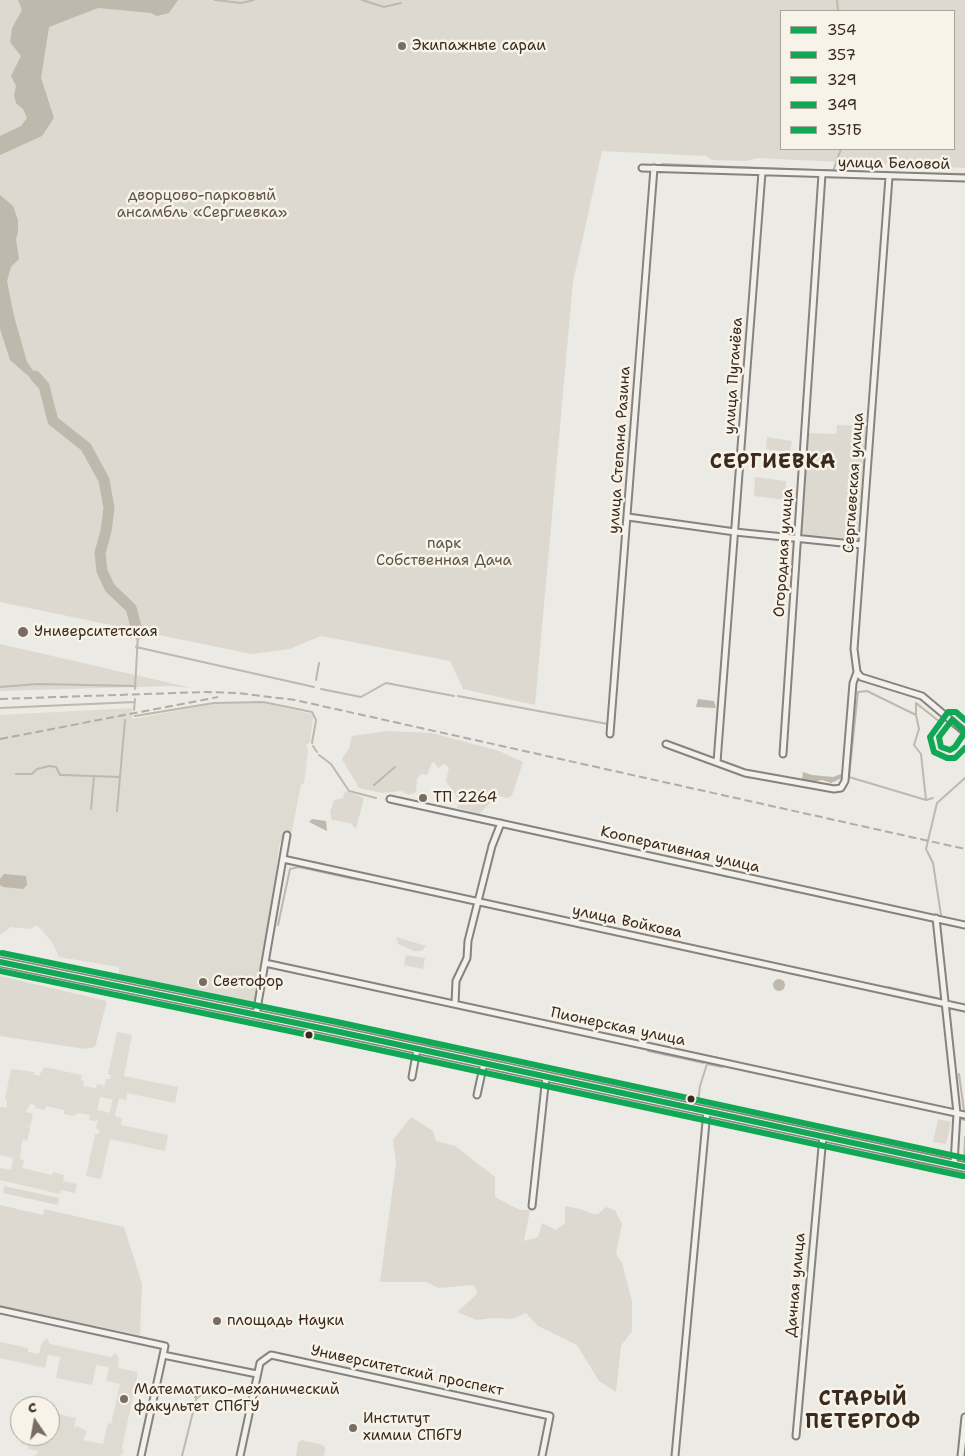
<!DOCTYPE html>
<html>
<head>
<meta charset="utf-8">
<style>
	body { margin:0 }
	#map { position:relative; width:965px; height:1456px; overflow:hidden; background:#eceae4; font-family:"Shantell Sans",sans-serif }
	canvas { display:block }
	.legend { position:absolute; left:780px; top:10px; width:175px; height:140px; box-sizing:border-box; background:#f7f3e8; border:1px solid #aca397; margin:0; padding:6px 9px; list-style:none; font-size:15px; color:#3b2a1e }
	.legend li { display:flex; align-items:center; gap:10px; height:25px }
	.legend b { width:25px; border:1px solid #aca397 }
	.north { position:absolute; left:10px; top:1396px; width:50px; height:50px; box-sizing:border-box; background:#f7f3e8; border:1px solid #aca397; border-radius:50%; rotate:348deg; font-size:14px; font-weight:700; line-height:20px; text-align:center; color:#3b2a1e }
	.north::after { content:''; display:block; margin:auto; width:18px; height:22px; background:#796d63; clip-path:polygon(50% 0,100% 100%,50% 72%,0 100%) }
</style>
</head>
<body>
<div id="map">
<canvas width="965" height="1456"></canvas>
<ul class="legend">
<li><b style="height:6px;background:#10a855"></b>354</li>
<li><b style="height:6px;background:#10a855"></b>357</li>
<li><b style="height:6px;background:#10a855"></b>329</li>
<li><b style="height:6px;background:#10a855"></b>349</li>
<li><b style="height:6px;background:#10a855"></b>351Б</li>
</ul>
<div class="north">С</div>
</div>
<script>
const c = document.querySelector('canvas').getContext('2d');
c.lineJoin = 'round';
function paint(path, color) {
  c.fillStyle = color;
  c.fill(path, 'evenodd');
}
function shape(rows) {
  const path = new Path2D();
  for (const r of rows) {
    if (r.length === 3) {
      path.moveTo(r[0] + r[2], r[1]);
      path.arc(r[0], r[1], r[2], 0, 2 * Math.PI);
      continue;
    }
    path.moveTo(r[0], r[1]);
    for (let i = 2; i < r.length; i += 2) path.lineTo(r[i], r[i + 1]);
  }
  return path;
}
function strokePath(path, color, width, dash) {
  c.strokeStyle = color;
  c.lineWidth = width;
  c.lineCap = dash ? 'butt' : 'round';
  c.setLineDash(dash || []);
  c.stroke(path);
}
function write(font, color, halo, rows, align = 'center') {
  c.font = font + ' "Shantell Sans",sans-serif';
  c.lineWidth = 5;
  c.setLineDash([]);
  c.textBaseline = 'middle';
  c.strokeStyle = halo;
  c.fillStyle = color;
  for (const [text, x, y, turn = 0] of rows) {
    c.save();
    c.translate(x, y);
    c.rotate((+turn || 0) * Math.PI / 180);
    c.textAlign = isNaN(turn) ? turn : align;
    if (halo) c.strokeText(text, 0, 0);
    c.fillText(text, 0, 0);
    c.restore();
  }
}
const built = shape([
	[225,702,263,703,312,714,313,718,310,742,306,745,308,751,304,784,301,784,291,835,285,834,279,846,274,891,253,1006,119,979,119,967,59,957,52,942,37,925,31,929,11,927,0,935,0,715,132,708,132,719],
	[117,1032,132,1035,124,1076,178,1087,175,1103,127,1093,126,1100,119,1098,115,1116,122,1118,121,1125,168,1135,165,1151,110,1139,101,1179,86,1176,95,1134,98,1134,100,1130,96,1128,98,1119,95,1121,89,1120,90,1115,78,1113,73,1116,64,1114,64,1110,46,1106,45,1110,35,1108,35,1105,30,1104,26,1112,33,1114,30,1127,27,1126,30,1129,27,1141,23,1140,22,1142,20,1159,24,1160,22,1168,52,1175,53,1172,64,1175,63,1181,77,1184,75,1193,61,1190,60,1194,0,1180,0,1168,11,1170,13,1158,1,1155,0,1157,0,1107,7,1108,7,1100,5,1099,11,1069,34,1072,34,1075,38,1075,38,1078,44,1067,82,1075,81,1080,84,1081,83,1086,96,1088,97,1084,103,1085,104,1088,106,1079,110,1079,111,1075,108,1074],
	[100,1097,111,1099,113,1097,109,1115,108,1112,97,1110],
	[47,1338,50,1344,111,1357,116,1353,119,1359,118,1368,138,1372,122,1448,124,1452,120,1456,35,1456,39,1451,28,1449,28,1445,21,1444,23,1436,50,1436,50,1421,55,1425,58,1414,76,1418,74,1428,77,1426,87,1431,83,1440,103,1444,108,1423,111,1424,120,1384,106,1381,109,1367,96,1365,92,1385,56,1378,60,1357,48,1355,45,1368,0,1358,0,1342,28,1348,28,1352,39,1354,42,1342]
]);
const green = shape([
	[0,0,965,0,965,168,757,158,747,161,712,160,706,156,602,151,573,282,535,705,463,689,450,661,321,636,290,649,251,654,0,602],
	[781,11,954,11,954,149,781,149],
	[837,425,866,426,857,541,811,537,802,534,801,531,808,433,836,434],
	[767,437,792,441,790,453,766,449],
	[755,477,786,481,785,500,754,496],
	[0,644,192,688,171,686,0,691],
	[387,731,432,733,499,751,523,762,512,795,508,798,497,796,479,814,457,808,459,800,446,781,449,767,444,764,438,768,435,763,432,762,427,775,421,774,417,779,416,792,409,795,401,791,382,793,359,788,342,759,349,748,352,736],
	[345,791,364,798,356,829,350,823,332,820,330,812,334,800,343,798],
	[396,937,426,946,422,951,414,951,398,944],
	[406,955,425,958,423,969,404,965],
	[0,976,107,1001,95,1047,85,1049,0,1036],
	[411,1117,433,1131,436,1141,455,1146,495,1177,495,1197,520,1210,530,1210,524,1241,538,1237,542,1223,556,1230,565,1223,565,1206,580,1209,593,1214,598,1214,606,1207,615,1210,622,1224,616,1254,622,1263,632,1301,632,1331,621,1346,616,1392,599,1381,577,1345,538,1326,526,1313,512,1319,494,1318,477,1320,457,1312,478,1293,473,1285,439,1288,426,1282,380,1282,396,1164,393,1140],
	[938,1119,951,1122,946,1144,933,1142],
	[4,1186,59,1198,58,1205,3,1193],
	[0,1205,43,1215,44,1209,124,1227,142,1284,140,1335,0,1306],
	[860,1418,7],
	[301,1440,323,1445,325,1448,324,1456,296,1456,298,1443]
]);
const water = shape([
	[18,0,178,0,169,13,157,16,151,13,98,8,49,27,41,78,54,118,42,136,0,155,0,136,21,126,27,118,23,109,16,103,14,95,16,86,11,76,21,56,10,42,12,28,22,10],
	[0,195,13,206,18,220,18,233,16,239,19,259,11,267,7,281,14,316,27,362,44,386,27,375,10,360,0,329],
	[698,699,714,701,716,708,696,707],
	[803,772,812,775,833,777,841,774,842,776,842,778,831,783,822,780,812,782,802,780],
	[312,819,326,821,327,831,309,822],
	[4,874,26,876,27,885,23,889,3,887,0,885,0,879],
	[779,985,6],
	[200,1386,205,1390,203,1395,196,1400,189,1390,191,1387]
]);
const stream = shape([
	[215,0,241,3,254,0],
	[362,0,384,7,401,3],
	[837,0,838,11],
	[662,164,865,172],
	[833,171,841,149],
	[882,173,965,174],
	[136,647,314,687],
	[316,680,319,663],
	[0,687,38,684,135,686],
	[135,689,138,634],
	[321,689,361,697,386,683,454,696],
	[458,696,608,724],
	[0,708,135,702],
	[134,710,135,699],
	[916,715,916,703,940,722,932,737,931,747,934,752,945,758,951,759,956,757],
	[135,716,214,703,263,702,312,712,316,720,312,743],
	[313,746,317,752],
	[319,755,331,764,349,791,376,798],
	[16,774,32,774,37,769,49,766,56,767,60,775,63,775,120,777],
	[374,785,395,767],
	[926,800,849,777,858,692,867,691,916,715,919,729,914,745,921,754,926,800,933,798],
	[91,809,94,776],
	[117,811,125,720],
	[457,817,494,825],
	[504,827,522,831],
	[681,866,702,871],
	[708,872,728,877],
	[735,878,740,879],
	[746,880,770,886],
	[775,887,788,890],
	[792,891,798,892],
	[805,893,838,901],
	[941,915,933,863,926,849,937,803,965,778],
	[278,925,290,869,299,867,359,880],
	[888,987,941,999],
	[309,1018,443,1048],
	[648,1043,732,1061],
	[648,1051,704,1063],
	[959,1074,964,1111],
	[698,1102,700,1086,707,1064,722,1067],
	[961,1119,965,1120],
	[884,1155,965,1173],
	[964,1162,965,1137],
	[182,1456,196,1400]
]);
const river = shape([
	[35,376,44,386,53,421,86,447,104,480,109,508,106,531,100,553,102,571,110,588,131,608,138,634]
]);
const street = shape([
	[642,168,965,178],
	[628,517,735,532,862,545],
	[857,672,861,677,922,696,965,732],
	[610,734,654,168],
	[666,744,745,773,834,789,841,788,845,781,853,683,857,672,854,649,889,177],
	[783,754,822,174],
	[717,762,762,172],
	[390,799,965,925],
	[283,859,965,1008],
	[936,918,957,1113,954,1164],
	[265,963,965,1115],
	[455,1004,456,981,467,958,468,941,492,846,501,823],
	[256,1015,287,835],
	[412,1077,417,1049],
	[477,1095,484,1063],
	[532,1206,546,1076],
	[0,1310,165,1346,141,1456],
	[163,1355,257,1374],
	[796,1436,823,1136],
	[240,1456,260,1363,271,1355,550,1416,542,1456],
	[675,1456,707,1111],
	[961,1456,965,1417]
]);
const secondary = shape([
	[0,962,335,1031,965,1167]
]);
const rail = shape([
	[0,699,204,692,237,693,295,700,965,849],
	[0,739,218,697]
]);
const bus1 = shape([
	[0,962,335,1031,965,1167]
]);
const bus2 = shape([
	[0,971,333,1040,963,1176]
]);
const bus3 = shape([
	[2,953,337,1022,965,1158]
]);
const bus4 = shape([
	[952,720,965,732,955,747,950,750,941,747,939,737,952,720]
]);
const bus5 = shape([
	[965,720,956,712,948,712,930,737,934,752,947,758,955,758,965,748]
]);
const markers = [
	[402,46,5,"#796d63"],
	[23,632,6,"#796d63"],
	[423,798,5,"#796d63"],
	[203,982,5,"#796d63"],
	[309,1035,4.5,"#3b2a1e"],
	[691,1099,4.5,"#3b2a1e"],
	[217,1321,5,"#796d63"],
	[124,1399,5,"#796d63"],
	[353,1428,5,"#796d63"]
];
const poiNames = [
	["Экипажные сараи",412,46],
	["Университетская",34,632],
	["ТП 2264",433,798],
	["Светофор",213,982],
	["площадь Науки",227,1321],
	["Математико-механический",134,1390],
	["факультет СПбГУ",134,1407],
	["Институт",363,1419],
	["химии СПбГУ",363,1436]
];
const streetNames = [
	["улица Беловой",894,164,1],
	["улица Пугачёва",734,376,-86],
	["улица Степана Разина",620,450,-86],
	["Сергиевская улица",854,483,-86],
	["Огородная улица",784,553,-86],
	["Кооперативная улица",680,850,13],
	["улица Войкова",627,922,12],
	["Пионерская улица",618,1027,12],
	["Дачная улица",796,1285,-85],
	["Университетский проспект",407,1371,12]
];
const parkNames = [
	["дворцово-парковый",202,196],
	["ансамбль «Сергиевка»",202,213],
	["парк",444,544],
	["Собственная Дача",444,561]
];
const districtNames = [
	["СЕРГИЕВКА",773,463],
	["СТАРЫЙ",863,1400],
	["ПЕТЕРГОФ",863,1423]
];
paint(built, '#dedbd2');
paint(green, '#ddd9d0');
paint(water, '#beb8ad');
strokePath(stream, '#beb8ad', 2);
strokePath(river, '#beb8ad', 11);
strokePath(street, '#86827c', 9);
strokePath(secondary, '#86827c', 11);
strokePath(street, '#f1f0ec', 5);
strokePath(secondary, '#f1f0ec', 8);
strokePath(rail, '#b0ada8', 2, [8, 4]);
strokePath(bus1, '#10a855', 6);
strokePath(bus2, '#10a855', 6);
strokePath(bus3, '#10a855', 6);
strokePath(bus4, '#10a855', 6);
strokePath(bus5, '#10a855', 6);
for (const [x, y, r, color] of markers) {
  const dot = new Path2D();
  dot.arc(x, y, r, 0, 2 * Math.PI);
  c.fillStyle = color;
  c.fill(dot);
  strokePath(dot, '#f7f3e8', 2);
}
write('15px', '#3b2a1e', '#f7f3e8', poiNames, 'left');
write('15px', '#3b2a1e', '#f7f3e8', streetNames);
write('15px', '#605246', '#f7f3e8', parkNames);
c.letterSpacing = '1px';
write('bold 20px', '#3b2a1e', '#f7f3e8', districtNames);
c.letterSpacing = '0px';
</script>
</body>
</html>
